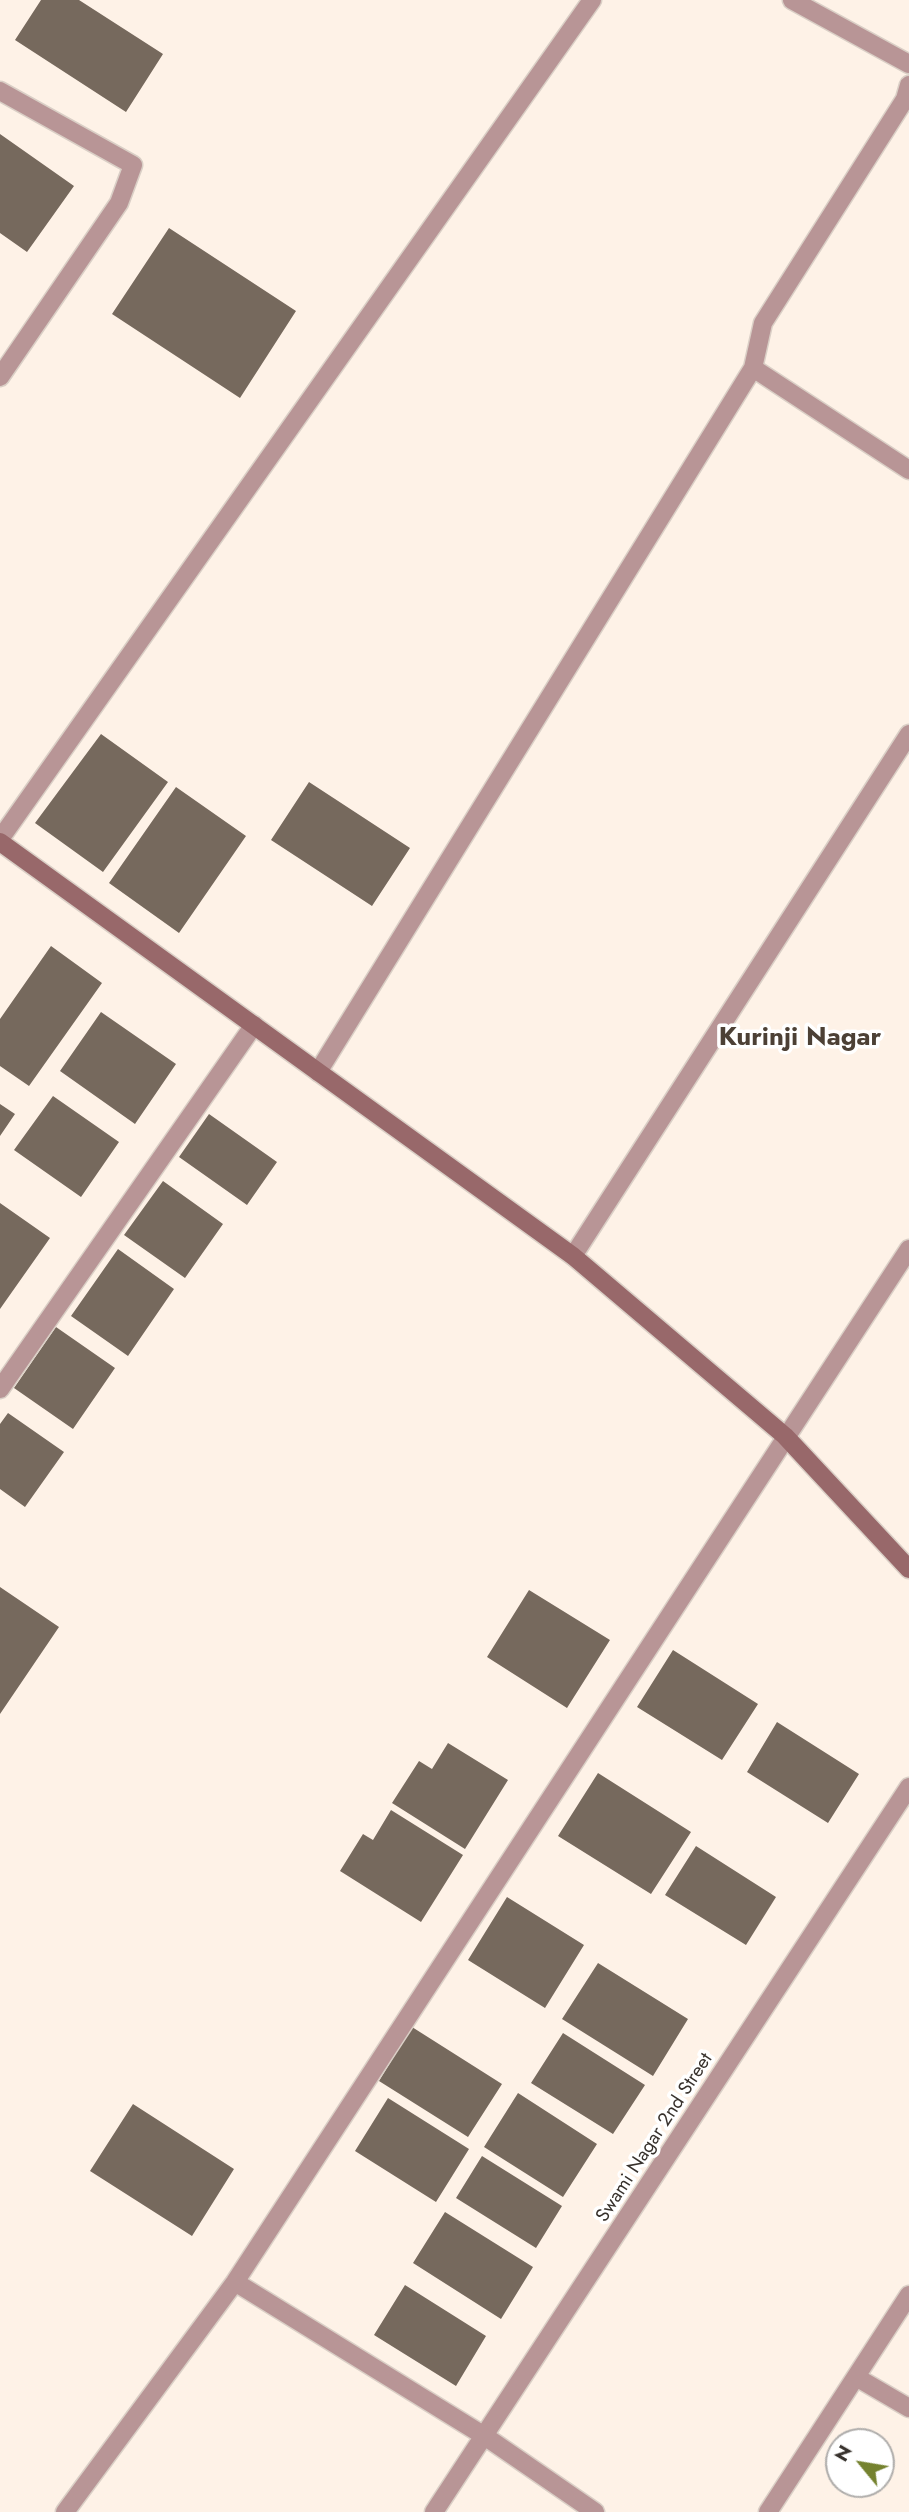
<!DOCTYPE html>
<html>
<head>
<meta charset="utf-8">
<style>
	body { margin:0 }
	#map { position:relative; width:909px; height:2512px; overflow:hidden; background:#fef2e7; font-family:Jost,sans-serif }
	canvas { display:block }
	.north { position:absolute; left:825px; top:2428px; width:70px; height:70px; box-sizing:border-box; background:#fff; border:2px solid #afadab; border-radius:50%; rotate:300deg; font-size:19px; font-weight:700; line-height:28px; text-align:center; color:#38322d }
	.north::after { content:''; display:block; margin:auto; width:24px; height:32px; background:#75822f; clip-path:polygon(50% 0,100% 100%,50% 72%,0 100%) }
</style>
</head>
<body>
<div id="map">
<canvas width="909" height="2512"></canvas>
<div class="north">N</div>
</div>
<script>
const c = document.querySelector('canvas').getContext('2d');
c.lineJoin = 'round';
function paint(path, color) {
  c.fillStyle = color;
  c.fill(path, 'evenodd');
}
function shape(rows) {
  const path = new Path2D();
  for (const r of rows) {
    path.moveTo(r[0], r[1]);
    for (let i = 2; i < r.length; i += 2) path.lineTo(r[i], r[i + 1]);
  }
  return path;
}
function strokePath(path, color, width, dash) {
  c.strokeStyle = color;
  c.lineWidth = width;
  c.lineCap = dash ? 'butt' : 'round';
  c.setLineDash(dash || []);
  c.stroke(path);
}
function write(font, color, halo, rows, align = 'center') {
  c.font = font + ' Jost,sans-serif';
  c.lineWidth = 7;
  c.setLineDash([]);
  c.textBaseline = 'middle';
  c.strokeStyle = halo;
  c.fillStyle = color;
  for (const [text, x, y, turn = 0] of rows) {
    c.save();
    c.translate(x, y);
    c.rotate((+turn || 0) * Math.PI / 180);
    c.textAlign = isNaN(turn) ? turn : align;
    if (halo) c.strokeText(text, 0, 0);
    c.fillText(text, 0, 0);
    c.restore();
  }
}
const building = shape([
	[41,0,79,0,163,54,126,112,15,40],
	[0,134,74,186,27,252,0,233],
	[169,228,296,311,240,398,112,314],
	[101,734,168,782,103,872,35,823],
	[309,782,410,848,372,906,271,840],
	[176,787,246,836,179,933,109,883],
	[51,946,102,983,29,1086,0,1066,0,1019],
	[101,1012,176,1064,135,1124,60,1071],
	[53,1096,119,1142,81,1197,14,1150],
	[0,1104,15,1114,0,1136],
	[209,1114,277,1162,247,1205,179,1157],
	[163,1181,223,1224,185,1278,124,1235],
	[0,1203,50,1238,0,1309],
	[118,1249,174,1289,128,1356,71,1316],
	[56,1327,115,1368,73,1429,14,1388],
	[8,1413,64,1452,25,1507,0,1489,0,1424],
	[0,1587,59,1627,0,1714],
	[529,1590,610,1640,567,1708,487,1657],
	[673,1650,758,1704,722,1760,637,1707],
	[777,1722,859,1774,828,1823,747,1772],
	[448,1743,508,1780,465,1849,392,1803,419,1761,432,1769],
	[598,1773,691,1832,651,1894,558,1836],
	[391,1810,463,1855,421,1922,340,1871,363,1834,373,1840],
	[696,1846,776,1897,746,1945,665,1895],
	[507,1897,584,1945,545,2008,468,1960],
	[598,1963,688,2019,653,2076,562,2019],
	[412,2027,502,2084,468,2137,379,2081],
	[563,2033,645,2085,613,2134,531,2083],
	[518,2093,597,2144,563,2197,484,2147],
	[388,2098,469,2149,436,2202,355,2151],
	[133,2104,234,2169,192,2236,90,2171],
	[482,2156,562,2206,536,2248,456,2198],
	[445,2212,533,2267,501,2319,413,2263],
	[405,2285,486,2336,456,2386,374,2335]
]);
const street = shape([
	[792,0,909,64],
	[0,91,133,165,119,203,0,377],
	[753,368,909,470],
	[0,839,592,0],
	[318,1072,753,368,763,323,905,99,909,85],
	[573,1256,909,734],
	[0,1389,254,1025],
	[235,2282,486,2437,595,2512],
	[856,2377,909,2408],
	[65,2512,235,2282,909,1249],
	[434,2512,909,1787],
	[768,2512,909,2295]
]);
const secondary = shape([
	[0,842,573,1256,785,1436,909,1569]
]);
const streetNames = [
	["Swami Nagar 2nd Street",655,2138,-57]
];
const districtNames = [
	["Kurinji Nagar",800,1039]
];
paint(building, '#76695d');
strokePath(street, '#dacfc6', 21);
strokePath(secondary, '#dacfc6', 21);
strokePath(street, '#b89596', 18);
strokePath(secondary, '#98686a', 18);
write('19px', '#38322d', '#fff', streetNames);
write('bold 26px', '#4c4035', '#fff', districtNames);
</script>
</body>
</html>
